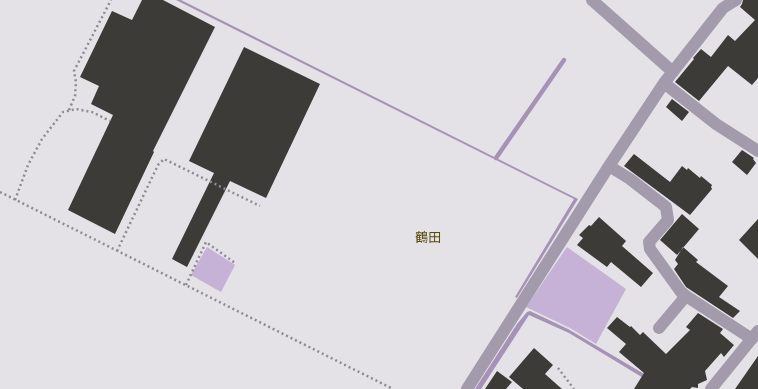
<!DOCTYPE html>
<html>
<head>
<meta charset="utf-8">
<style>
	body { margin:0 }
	canvas { display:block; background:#e4e2e6 }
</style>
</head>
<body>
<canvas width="758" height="389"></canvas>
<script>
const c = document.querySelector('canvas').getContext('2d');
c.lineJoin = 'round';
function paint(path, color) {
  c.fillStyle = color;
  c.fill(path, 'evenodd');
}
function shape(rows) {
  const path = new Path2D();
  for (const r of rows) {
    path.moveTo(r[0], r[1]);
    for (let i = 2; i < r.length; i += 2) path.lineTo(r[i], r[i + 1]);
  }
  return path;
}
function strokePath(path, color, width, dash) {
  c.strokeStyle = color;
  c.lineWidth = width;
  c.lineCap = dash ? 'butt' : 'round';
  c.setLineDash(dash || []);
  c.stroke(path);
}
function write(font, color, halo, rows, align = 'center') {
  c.font = font + ' Lato,"Noto Sans JP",sans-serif';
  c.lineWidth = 4;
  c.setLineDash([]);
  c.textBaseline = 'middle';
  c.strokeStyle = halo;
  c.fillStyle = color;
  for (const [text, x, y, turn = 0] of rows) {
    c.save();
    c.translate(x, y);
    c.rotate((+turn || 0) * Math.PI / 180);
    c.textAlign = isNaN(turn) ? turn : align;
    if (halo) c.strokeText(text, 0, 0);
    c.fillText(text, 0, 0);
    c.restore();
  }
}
const green = shape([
	[207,247,235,265,221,292,191,275],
	[567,247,626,289,596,344,570,328,526,307]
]);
const water = shape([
	[176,0,181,0,578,199,517,298,515,297,574,199],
	[530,311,568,329,651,378,650,382,569,333,529,315,481,389,475,389,517,324,527,312]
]);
const stream = shape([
	[496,158,564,60]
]);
const building = shape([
	[142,0,163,0,215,27,153,151,154,152,115,234,68,210,113,115,91,104,99,86,80,77,112,11,132,20],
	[743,0,758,0,758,78,752,85,728,66,699,101,675,82,694,59,693,58,701,49,711,57,728,35,735,41,755,20,740,7,742,4],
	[244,47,320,84,266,198,230,181,187,267,172,259,214,173,189,161],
	[672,99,689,112,682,121,666,107],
	[742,150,754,158,753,159,756,163,747,175,732,162],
	[634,154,670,182,682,166,687,170,688,168,700,178,701,176,712,185,711,187,712,189,690,215,624,166],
	[682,214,699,229,677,255,660,240],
	[599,217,626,241,622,246,653,273,641,287,611,262,607,267,577,245,583,238,579,235,589,225,591,226],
	[758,219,758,259,739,240],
	[683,247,698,260,696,262,728,286,719,297,740,311,733,318,686,287,674,269,678,264,675,260],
	[698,313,723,329,720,333,734,345,724,357,721,353,705,371,707,380,698,384,698,388,692,387,690,389,634,389,644,373,619,352,626,344,607,328,617,317,630,327,631,326,640,335,643,332,666,354,690,330,686,327],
	[534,348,553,365,545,374,562,389,523,389,509,377],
	[758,356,758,389,735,389],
	[497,371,512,382,506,389,485,389]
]);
const path = shape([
	[69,110,75,96,76,82,74,71,111,0],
	[0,192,393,389],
	[15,200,28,165,42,139,63,112,76,109,92,112,110,121],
	[117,251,158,165,164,159,260,206],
	[186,285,206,242,235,263],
	[558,368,574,389]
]);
const minor = shape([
	[592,0,673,72],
	[664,83,716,124,758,151],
	[609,166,630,179,666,207,668,220,649,242,650,249,681,292,686,296],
	[659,328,686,296,752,339],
	[467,389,609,166,664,83,723,8,736,0],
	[711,389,758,331]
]);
const quarterNames = [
	["鶴田",428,238]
];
paint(green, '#c6b1d7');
paint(water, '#a692b7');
strokePath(stream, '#a692b7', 4.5);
paint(building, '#3c3b38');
strokePath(path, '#8c8b8d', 2.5, [2, 3]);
strokePath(minor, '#a39aab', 12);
write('13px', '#584c0c', '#e4e2e6', quarterNames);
</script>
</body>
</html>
